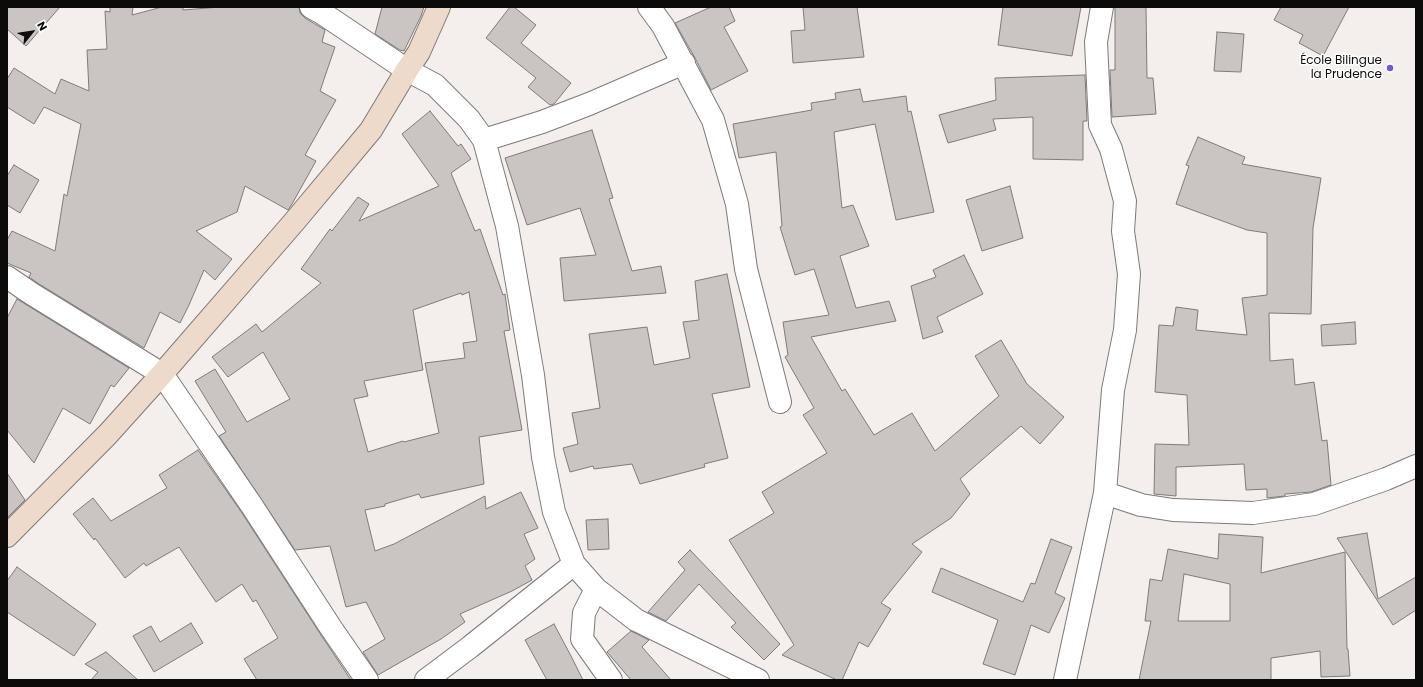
<!DOCTYPE html>
<html>
<head>
<meta charset="utf-8">
<style>
	body { margin:0 }
	#map { position:relative; width:1423px; height:687px; overflow:hidden; background:#f4efec; font-family:Poppins,sans-serif }
	canvas { display:block }
	.frame { position:absolute; inset:0; border:8px solid #0c0b0a; pointer-events:none }
	.north { position:absolute; left:12px; top:12px; width:40px; height:40px; -webkit-text-stroke:3px #fff; paint-order:stroke; rotate:60deg; font-size:11px; font-weight:700; line-height:16px; text-align:center; color:#0c0b0a }
	.north::after { content:''; display:block; margin:auto; width:14px; height:18px; background:#0c0b0a; clip-path:polygon(50% 0,100% 100%,50% 72%,0 100%) }
</style>
</head>
<body>
<div id="map">
<canvas width="1423" height="687"></canvas>
<div class="frame"></div>
<div class="north">N</div>
</div>
<script>
const c = document.querySelector('canvas').getContext('2d');
c.lineJoin = 'round';
function paint(path, color) {
  c.fillStyle = color;
  c.fill(path, 'evenodd');
}
function shape(rows) {
  const path = new Path2D();
  for (const r of rows) {
    path.moveTo(r[0], r[1]);
    for (let i = 2; i < r.length; i += 2) path.lineTo(r[i], r[i + 1]);
  }
  return path;
}
function strokePath(path, color, width, dash) {
  c.strokeStyle = color;
  c.lineWidth = width;
  c.lineCap = dash ? 'butt' : 'round';
  c.setLineDash(dash || []);
  c.stroke(path);
}
function write(font, color, halo, rows, align = 'center') {
  c.font = font + ' Poppins,sans-serif';
  c.lineWidth = 3;
  c.setLineDash([]);
  c.textBaseline = 'middle';
  c.strokeStyle = halo;
  c.fillStyle = color;
  for (const [text, x, y, turn = 0] of rows) {
    c.save();
    c.translate(x, y);
    c.rotate((+turn || 0) * Math.PI / 180);
    c.textAlign = isNaN(turn) ? turn : align;
    if (halo) c.strokeText(text, 0, 0);
    c.fillText(text, 0, 0);
    c.restore();
  }
}
const building = shape([
	[7,7,60,7,26,46,7,29,7,7],
	[110,7,133,7,132,15,162,7,183,7,183,10,220,7,299,7,300,13,305,18,325,30,322,42,335,47,320,91,336,100,305,155,316,161,292,204,288,210,245,186,237,212,196,231,232,259,215,280,204,270,189,305,180,323,160,312,144,348,39,284,29,277,31,273,7,263,7,240,12,231,55,251,64,194,67,196,81,124,44,107,34,124,7,107,7,79,14,68,55,94,61,79,89,91,87,50,107,49,105,11,110,12,110,7],
	[382,7,424,7,421,16,404,51,400,50,375,34,382,7],
	[510,7,514,7,536,25,521,43,571,83,554,104,550,105,528,87,536,78,486,38,510,7],
	[711,7,729,7,735,21,724,27,748,71,711,90,695,58,675,23,711,7],
	[803,7,857,7,864,57,793,63,791,31,805,30,803,7],
	[1003,7,1081,7,1072,56,998,45,1003,7],
	[1115,7,1146,7,1147,78,1153,78,1156,114,1112,117,1110,70,1115,70,1115,7],
	[1281,7,1349,7,1323,56,1299,43,1303,35,1274,20,1281,7],
	[1217,32,1244,34,1241,72,1214,71,1217,32],
	[1085,75,1087,121,1083,121,1083,160,1033,159,1033,117,993,119,996,130,948,143,939,115,996,100,995,78,1085,75],
	[860,89,863,102,906,96,908,112,911,111,934,212,896,220,875,124,834,132,842,208,853,205,869,246,840,256,856,308,889,301,896,321,811,337,842,391,845,389,874,435,912,413,935,451,999,396,975,356,1001,340,1027,384,1064,417,1040,444,1021,426,960,479,970,494,951,518,912,544,922,552,881,603,891,609,868,647,859,642,842,680,837,680,782,655,794,645,729,540,774,513,762,492,827,453,803,415,814,408,785,357,788,355,783,322,829,315,814,269,795,275,780,227,782,226,776,152,739,158,733,124,812,110,811,103,836,99,835,93,860,89],
	[430,111,458,146,461,144,471,159,451,173,475,231,480,229,503,295,505,294,510,330,504,331,522,430,479,437,484,484,421,498,419,494,385,504,385,506,365,510,375,551,394,544,485,496,486,509,521,492,538,528,524,534,535,559,525,566,532,580,512,591,460,614,465,622,441,639,378,675,363,652,385,639,366,602,346,607,330,546,295,550,219,436,226,432,195,381,215,369,247,422,290,399,263,352,228,377,212,357,256,324,262,332,321,283,301,269,330,229,332,231,358,197,369,204,359,221,439,186,402,134,430,111],
	[469,292,477,341,463,343,465,358,425,363,439,433,404,442,403,441,368,452,354,399,368,396,364,381,423,370,413,310,461,293,462,295,469,292],
	[592,130,613,198,609,199,632,271,661,266,666,293,564,301,560,258,596,255,580,208,527,225,505,158,592,130],
	[1198,137,1245,157,1242,164,1321,178,1313,228,1311,314,1269,313,1270,361,1293,359,1295,385,1314,382,1322,441,1327,440,1331,485,1311,492,1285,494,1285,496,1267,498,1267,489,1246,490,1244,464,1176,467,1176,496,1154,494,1155,444,1189,445,1187,395,1155,392,1159,325,1173,326,1176,307,1198,310,1196,330,1247,335,1242,298,1267,295,1267,233,1247,230,1176,204,1189,166,1186,165,1198,137],
	[14,165,39,180,20,213,7,205,7,176,14,165],
	[1010,186,1023,238,982,251,966,200,1010,186],
	[964,255,983,294,937,317,943,332,923,339,911,286,936,277,933,270,964,255],
	[727,274,750,387,712,394,728,458,704,464,705,467,640,484,632,464,594,469,593,466,570,472,563,448,578,444,572,413,600,408,589,334,647,327,654,365,690,358,683,322,699,320,695,281,727,274],
	[17,299,129,368,114,387,111,385,90,424,63,408,34,463,7,430,7,318,17,299],
	[1355,322,1356,344,1322,346,1321,325,1355,322],
	[198,450,242,513,321,635,351,680,257,680,244,659,278,638,256,600,253,602,242,584,216,602,179,547,146,566,144,563,125,578,95,538,94,540,73,514,93,498,111,521,167,488,159,475,198,450],
	[7,473,25,500,7,518,7,473],
	[608,519,609,549,588,550,586,520,608,519],
	[1367,533,1378,599,1416,577,1416,610,1393,625,1337,538,1367,533],
	[1219,534,1263,537,1261,573,1345,552,1347,649,1348,649,1350,676,1321,677,1320,651,1271,658,1271,680,1139,680,1151,621,1145,621,1150,579,1162,581,1168,549,1218,559,1219,534],
	[1184,574,1230,584,1230,621,1178,621,1184,574],
	[1051,539,1072,547,1055,593,1065,598,1049,633,1031,625,1015,675,983,664,998,620,932,592,941,568,1023,602,1031,583,1035,584,1051,539],
	[690,550,780,644,764,660,731,627,736,623,699,584,666,621,648,612,685,570,678,562,690,550],
	[17,567,96,624,74,656,7,612,7,581,17,567],
	[191,623,203,643,154,672,133,636,151,626,160,642,191,623],
	[554,624,571,656,583,680,547,680,525,640,554,624],
	[631,631,649,640,642,647,671,680,631,680,607,652,631,631],
	[106,652,138,680,91,680,98,672,85,664,106,652]
]);
const street = shape([
	[311,7,322,13,407,70,435,85,469,119,484,140,507,226,533,375,543,457,554,512,574,564,596,589,636,620,758,680],
	[649,7,663,26,713,120,737,204,746,269,780,402],
	[484,140,542,122,589,104,684,63],
	[7,277,32,294,162,374,252,506,331,628,367,680],
	[1105,493,1141,505,1173,510,1253,513,1314,504,1386,479,1416,466],
	[596,589,584,613,582,639,611,680],
	[426,680,470,647,574,564],
	[1065,680,1105,493,1113,390,1125,330,1129,274,1123,231,1125,201,1111,149,1100,125,1096,42,1102,7]
]);
const secondary = shape([
	[7,536,108,434,162,374,294,222,371,130,407,70,419,52,439,7]
]);
const markers = [
	[1390,68,4,"#7357d0"]
];
const poiNames = [
	["École Bilingue",1382,61],
	["la Prudence",1382,75]
];
paint(building, '#cac5c2');
strokePath(building, '#7f7b78', 1);
strokePath(street, '#7e7a77', 24);
strokePath(secondary, '#7e7a77', 24);
strokePath(street, '#fff', 22);
strokePath(secondary, '#eedaca', 22);
for (const [x, y, r, color] of markers) {
  const dot = new Path2D();
  dot.arc(x, y, r, 0, 2 * Math.PI);
  c.fillStyle = color;
  c.fill(dot);
  strokePath(dot, '#fff', 1.5);
}
write('12px', '#0c0b0a', '#fff', poiNames, 'right');
</script>
</body>
</html>
